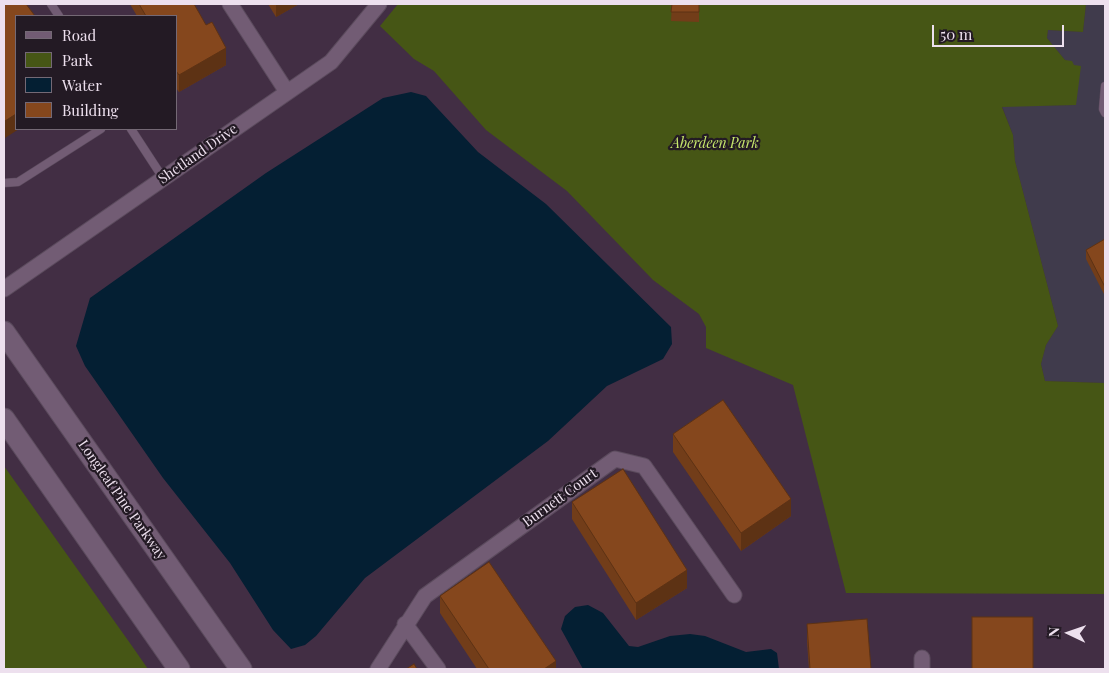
<!DOCTYPE html>
<html>
<head>
<meta charset="utf-8">
<style>
	body { margin:0 }
	#map { position:relative; width:1109px; height:673px; overflow:hidden; background:#422e44; font-family:"Playfair Display",serif }
	canvas { display:block }
	.frame { position:absolute; inset:0; border:5px solid #ede0ee; pointer-events:none }
	.legend { position:absolute; left:15px; top:15px; width:162px; height:115px; box-sizing:border-box; background:#231a24; border:1px solid #746975; margin:0; padding:6px 9px; list-style:none; font-size:15px; color:#ede0ee }
	.legend li { display:flex; align-items:center; gap:10px; height:25px }
	.legend b { width:25px; border:1px solid #746975 }
	.north { position:absolute; left:1044px; top:608px; width:50px; height:50px; -webkit-text-stroke:4px #231a24; paint-order:stroke; rotate:273deg; font-size:14px; font-weight:700; line-height:20px; text-align:center; color:#ede0ee }
	.north::after { content:''; display:block; margin:auto; width:18px; height:22px; background:#ede0ee; clip-path:polygon(50% 0,100% 100%,50% 72%,0 100%) }
	.scale { position:absolute; left:932px; top:25px; width:132px; height:22px; box-sizing:border-box; border:2px solid #ede0ee; border-top:0; padding-left:6px; font-size:15px; line-height:18px; white-space:nowrap; color:#ede0ee; -webkit-text-stroke:4px #231a24; paint-order:stroke }
</style>
</head>
<body>
<div id="map">
<canvas width="1109" height="673"></canvas>
<div class="frame"></div>
<ul class="legend">
<li><b style="height:6px;background:#725c74"></b>Road</li>
<li><b style="height:14px;background:#465615"></b>Park</li>
<li><b style="height:14px;background:#041f33"></b>Water</li>
<li><b style="height:14px;background:#85471d"></b>Building</li>
</ul>
<div class="north">N</div>
<div class="scale">50 m</div>
</div>
<script>
const c = document.querySelector('canvas').getContext('2d');
c.lineJoin = 'round';
function paint(path, color) {
  c.fillStyle = color;
  c.fill(path, 'evenodd');
}
function shape(rows) {
  const path = new Path2D();
  for (const r of rows) {
    path.moveTo(r[0], r[1]);
    for (let i = 2; i < r.length; i += 2) path.lineTo(r[i], r[i + 1]);
  }
  return path;
}
function strokePath(path, color, width, dash) {
  c.strokeStyle = color;
  c.lineWidth = width;
  c.lineCap = dash ? 'butt' : 'round';
  c.setLineDash(dash || []);
  c.stroke(path);
}
function write(font, color, halo, rows, align = 'center') {
  c.font = font + ' "Playfair Display",serif';
  c.lineWidth = 4.5;
  c.setLineDash([]);
  c.textBaseline = 'middle';
  c.strokeStyle = halo;
  c.fillStyle = color;
  for (const [text, x, y, turn = 0] of rows) {
    c.save();
    c.translate(x, y);
    c.rotate((+turn || 0) * Math.PI / 180);
    c.textAlign = isNaN(turn) ? turn : align;
    if (halo) c.strokeText(text, 0, 0);
    c.fillText(text, 0, 0);
    c.restore();
  }
}
const education = shape([
	[1086,4,1105,4,1105,383,1045,381,1041,364,1046,345,1058,326,1015,161,1013,135,1002,106,1076,105,1074,66,1065,60,1047,38,1048,30,1083,32]
]);
const green = shape([
	[398,4,1086,4,1083,32,1048,30,1047,38,1065,60,1072,61,1074,65,1081,66,1076,105,1002,107,1013,135,1015,161,1058,326,1046,345,1041,364,1045,381,1105,383,1105,594,846,593,793,385,706,348,706,327,699,314,653,280,567,191,486,130,434,71,414,59,380,26],
	[4,466,132,646,148,669,4,669]
]);
const water = shape([
	[411,92,426,96,478,152,546,204,671,327,672,344,663,359,607,386,548,441,365,578,316,636,305,645,291,649,273,630,230,563,163,478,85,366,76,346,90,298,266,173,383,98],
	[588,605,603,613,629,646,638,647,670,636,690,634,705,636,746,652,771,649,777,653,779,669,583,669,561,629,565,616,575,607]
]);
const service = shape([
	[51,4,59,16],
	[1105,86,1103,109,1105,113],
	[131,129,163,178],
	[4,183,18,182,101,129]
]);
const minor = shape([
	[230,4,287,92],
	[4,289,331,62,379,4],
	[405,624,438,669],
	[922,658,922,669],
	[378,669,425,596,615,459,644,466,734,595]
]);
const secondary = shape([
	[4,332,241,669],
	[4,419,179,669]
]);
const wall = shape([
	[4,4,26,4,5,138,4,135],
	[130,4,194,4,226,65,179,92,176,88,176,16,137,16],
	[268,4,299,4,276,17],
	[672,4,699,4,699,22,671,21],
	[1105,239,1105,296,1086,259,1086,250],
	[673,434,791,516,741,551,673,452],
	[572,502,687,588,636,620,572,519],
	[440,596,556,669,477,669,440,613],
	[807,624,871,669,809,669,807,641]
]);
const shadedWall = shape([
	[276,4,299,4,276,17],
	[226,48,226,65,179,92,179,75],
	[16,114,16,129,19,129,5,138,5,121],
	[791,499,791,516,741,551,741,533],
	[687,570,687,588,636,620,636,603],
	[556,661,556,669,544,669]
]);
const building = shape([
	[4,4,26,4,35,16,16,16,16,114,5,121,4,118,4,4],
	[139,4,194,4,206,25,212,22,226,48,179,75,176,71,176,16,146,16,139,4],
	[672,4,699,4,699,12,671,12,672,4],
	[1105,239,1105,287,1086,250,1105,239],
	[723,400,791,499,741,533,673,434,723,400],
	[623,469,687,570,636,603,572,502,623,469],
	[489,562,556,661,544,669,489,669,440,596,489,562],
	[972,617,1033,617,1033,669,972,669,972,617],
	[867,619,871,669,810,669,807,624,867,619],
	[414,664,417,669,406,669,414,664]
]);
const parkNames = [
	["Aberdeen Park",715,144]
];
const streetNames = [
	["Shetland Drive",198,154,-35],
	["Burnett Court",560,498,-36],
	["Longleaf Pine Parkway",122,500,55]
];
paint(education, '#403b4c');
paint(green, '#465615');
paint(water, '#041f33');
strokePath(service, '#5b4b5d', 9);
strokePath(minor, '#5b4b5d', 17);
strokePath(secondary, '#5b4b5d', 23);
strokePath(service, '#725c74', 8);
strokePath(minor, '#725c74', 15);
strokePath(secondary, '#725c74', 21);
paint(wall, '#723d19');
paint(shadedWall, '#5d3214');
paint(building, '#85471d');
strokePath(building, '#5d3214', 1);
write('italic 14px', '#c7e86c', '#231a24', parkNames);
write('14px', '#ede0ee', '#231a24', streetNames);
</script>
</body>
</html>
